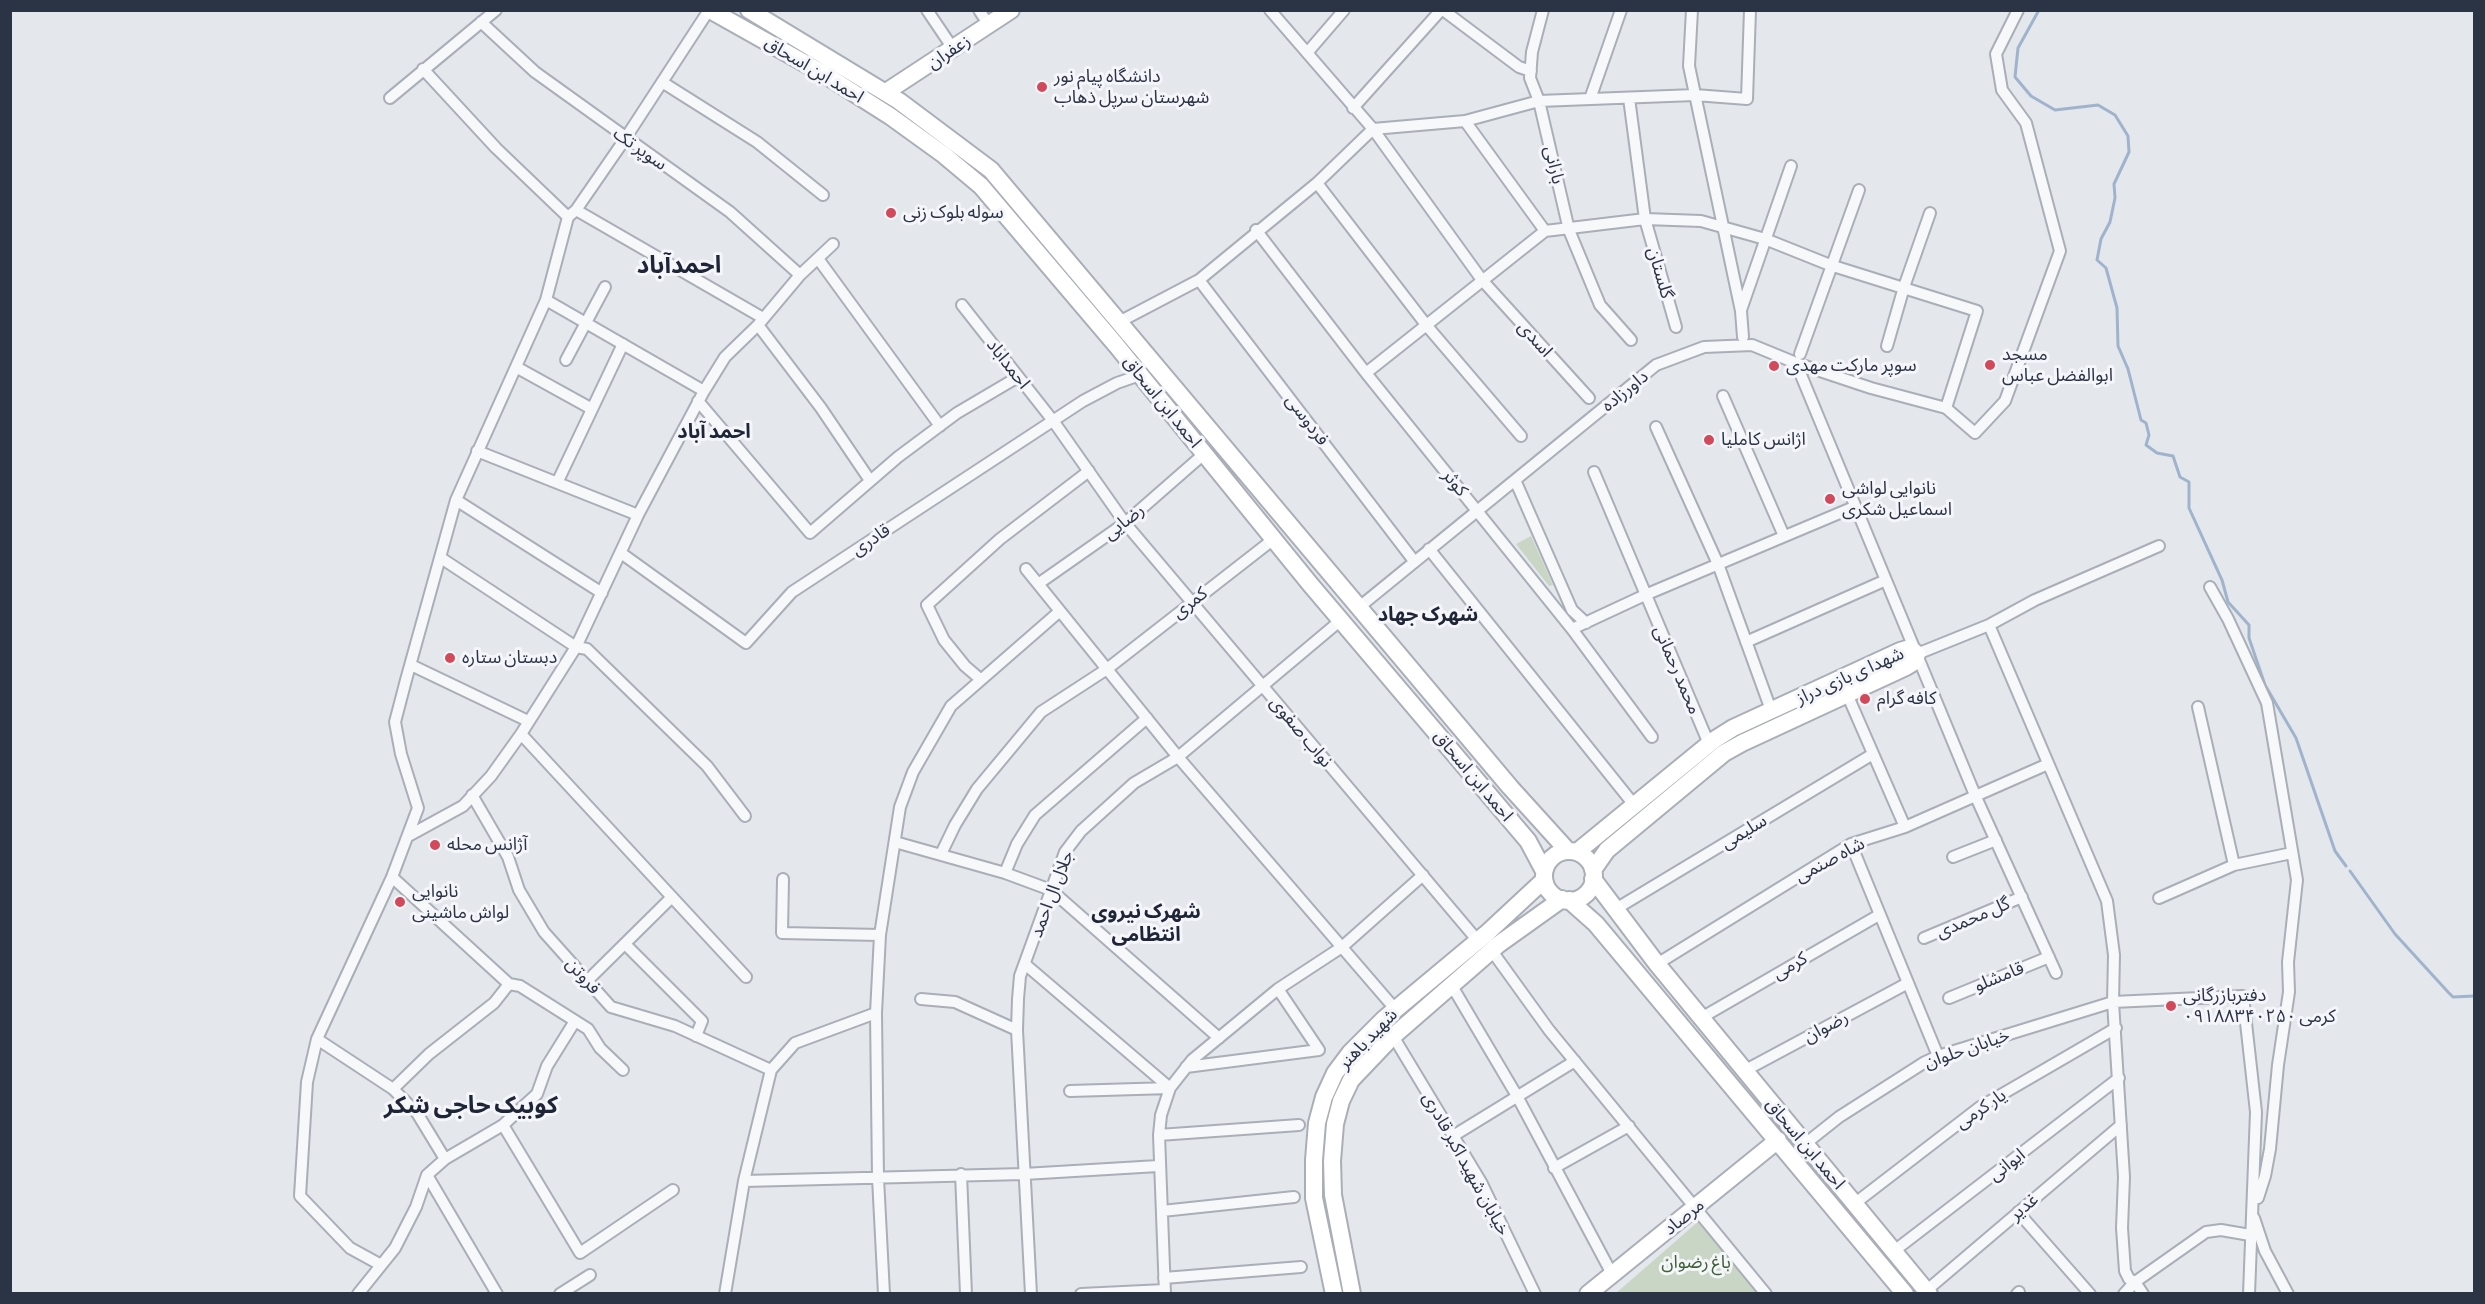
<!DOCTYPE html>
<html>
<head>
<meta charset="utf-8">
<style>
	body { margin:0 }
	#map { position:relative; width:2485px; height:1304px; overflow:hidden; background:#e4e7ec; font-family:"Alegreya Sans",sans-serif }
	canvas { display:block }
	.frame { position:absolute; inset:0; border:12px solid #2b3445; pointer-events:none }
</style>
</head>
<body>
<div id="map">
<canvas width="2485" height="1304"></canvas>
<div class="frame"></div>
</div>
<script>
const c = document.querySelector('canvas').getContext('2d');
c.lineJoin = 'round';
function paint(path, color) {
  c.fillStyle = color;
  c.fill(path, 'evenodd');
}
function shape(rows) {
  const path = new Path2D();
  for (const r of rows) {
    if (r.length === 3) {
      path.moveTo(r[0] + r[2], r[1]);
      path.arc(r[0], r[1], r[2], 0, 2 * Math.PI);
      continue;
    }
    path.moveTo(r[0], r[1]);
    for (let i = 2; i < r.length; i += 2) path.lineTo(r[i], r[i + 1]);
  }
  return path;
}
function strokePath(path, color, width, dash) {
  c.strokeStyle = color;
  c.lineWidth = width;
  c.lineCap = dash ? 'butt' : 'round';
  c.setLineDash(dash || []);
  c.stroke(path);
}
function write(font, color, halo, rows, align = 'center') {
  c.font = font + ' "Alegreya Sans","Noto Sans Arabic",sans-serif';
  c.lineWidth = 6;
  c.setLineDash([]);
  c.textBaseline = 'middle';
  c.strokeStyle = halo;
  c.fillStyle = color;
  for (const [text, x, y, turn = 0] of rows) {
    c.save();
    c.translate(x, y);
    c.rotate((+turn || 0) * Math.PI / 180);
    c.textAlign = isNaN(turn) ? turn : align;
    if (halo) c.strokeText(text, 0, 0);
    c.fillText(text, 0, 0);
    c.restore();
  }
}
const green = shape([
	[1531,536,1553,585,1549,586,1516,544],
	[1700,1220,1758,1293,1615,1294]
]);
const stream = shape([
	[2039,10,2018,48,2015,77,2031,96,2055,110,2098,105,2115,115,2128,136,2129,152,2114,184,2115,198,2110,222,2101,239,2097,260,2106,268,2117,308,2118,346,2128,369,2141,420,2146,423,2149,435,2146,445,2157,453,2173,456,2180,477,2189,482,2189,508,2222,580,2228,602,2249,625,2249,638,2265,685,2296,738,2335,851,2346,866],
	[2350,871,2395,934,2448,992,2453,997,2474,996]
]);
const street = shape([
	[927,10,954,50],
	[979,10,989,25],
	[1270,10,1373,129,1482,280,1589,398],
	[1443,10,1519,67,1531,71],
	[1543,10,1532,52,1530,78,1539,101,1569,230,1600,305,1631,340],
	[1692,10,1689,66,1741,311,1743,337],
	[481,22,535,72,730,212,800,275],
	[1307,53,1344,10],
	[423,69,496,148,568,217],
	[662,82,757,142,823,195],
	[390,98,496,10],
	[1629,98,1645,219,1676,327],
	[1590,99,1621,10],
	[1353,108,1441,10],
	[1465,121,1545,231],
	[1317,183,1427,326,1521,436],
	[576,210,763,318],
	[1256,230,1366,373,1572,629,1652,737],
	[819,260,940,426],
	[1199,280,1414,561],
	[546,300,704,391],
	[962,305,1054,422,1125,523,1478,941],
	[1741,310,1791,166],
	[1119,322,1199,280,1317,183,1373,129,1465,121,1539,101,1695,95,1747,99,1750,10],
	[758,325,821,408,869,479],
	[1887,346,1904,287,1930,213],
	[1800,354,1859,190],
	[566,360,605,287],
	[1796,363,1975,795,2056,973],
	[516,367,592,409],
	[1366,373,1545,231,1645,219,1701,221,1765,239,1830,265,1977,311,1946,408],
	[1723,396,1784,536],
	[698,401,810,533,898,457,957,413,1018,377],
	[1656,427,1718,564,1771,710],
	[477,451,638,515],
	[1594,472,1709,744],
	[1515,480,1572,610,1586,623],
	[557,483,623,344],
	[456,500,602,593],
	[1429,549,1635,806],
	[621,553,746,643,792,592,1083,401,1117,383,1140,375],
	[441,558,576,647,587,649,707,766,745,816],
	[1026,569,1178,757,1396,1010],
	[1038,584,1125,523,1205,453],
	[2210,587,2228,619,2267,703,2297,880,2288,962,2289,992,2278,1065,2270,1149,2265,1176,2258,1198],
	[1358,608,1656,365,1704,347,1752,345,1796,363,1871,388,1946,408,1975,433,2005,401,2060,251,2026,123,2002,90,1996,54,2018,10],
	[1989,625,2107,901,2114,955,2113,1002,2124,1177,2122,1228,2125,1271,2129,1279,2135,1282,2206,1232,2221,1230,2250,1235],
	[1572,629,1645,595,1854,507],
	[1746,642,1886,580],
	[1917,654,1989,625,2035,600,2159,546],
	[411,665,528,721],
	[979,678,965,666,944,640,927,605,1000,539,1089,471],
	[1847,694,1905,827],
	[2198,707,2234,865],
	[521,734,746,977],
	[472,795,508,857,519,890,544,932,611,1007,675,1026,771,1070],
	[410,835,463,806,491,776,521,734,576,647,638,515,704,391,725,357,758,325,800,275,833,244],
	[895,842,1005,873,1051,890,1219,1038],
	[1851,844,1938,1056],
	[941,854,955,825,977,789,1041,712,1107,669,1275,538],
	[1953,857,1996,840],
	[1005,873,1017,844,1035,815,1147,718],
	[392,877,509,984,520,986,588,1029,600,1048,623,1070],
	[783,879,782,933,880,935],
	[2159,898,2234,865,2292,853],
	[1614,910,1873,754],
	[1924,938,2022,897],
	[625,944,702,1021,696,1036],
	[1492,951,1549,1030,1766,1294],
	[1657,964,1851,844,1905,827,2048,764],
	[1026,965,1170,1088],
	[587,981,672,897],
	[1452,986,1517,1096,1612,1274],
	[1949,998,2049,957],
	[921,999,955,1002,1017,1030],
	[1701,1018,1879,915],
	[1393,1036,1481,1182,1535,1294],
	[317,1039,393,1089,417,1113,445,1159],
	[1186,1067,1319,1050,1278,989],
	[1744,1071,1908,983],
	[393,1089,429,1054,494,1003,509,984],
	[1070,1091,1170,1088],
	[503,1125,580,1253,673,1190],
	[1159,1135,1299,1125],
	[1453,1136,1575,1061],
	[1805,1144,1839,1117,1925,1062,1938,1056,2113,1002,2243,996,2256,1112,2249,1294],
	[1554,1168,1629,1126],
	[961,1174,966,1294],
	[427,1175,497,1294],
	[744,1181,1024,1174,1158,1166],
	[1854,1204,1980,1107,2116,1028],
	[1162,1211,1294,1197],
	[2018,1212,2090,1294],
	[2254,1218,2265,1251,2288,1294],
	[1894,1251,2119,1078],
	[381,1265,350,1248,300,1196,307,1082,317,1039,392,877,418,808,401,754,395,722,406,680,456,500,546,300,568,217,576,210,625,139,709,10],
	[1164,1278,1301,1267],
	[1927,1290,2121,1125],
	[358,1294,395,1248,416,1207,427,1175,445,1159,503,1125,537,1094,547,1066,575,1021],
	[560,1294,590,1275],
	[725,1294,744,1181,771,1070,795,1043,876,1013],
	[884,1294,878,1178,876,1013,880,935,900,807,913,772,951,706,1060,611],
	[1031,1294,1017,1030,1018,999,1020,976,1065,852,1081,831,1134,783,1178,757,1341,620],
	[1081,1294,1165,1290],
	[1165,1294,1159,1135,1161,1115,1170,1088,1192,1060,1278,989,1342,947,1423,875],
	[2017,1294,2019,1292],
	[2124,1294,2135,1282,2143,1294]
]);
const secondary = shape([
	[710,10,824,74,890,116,944,155,981,186,1116,345,1310,584,1528,841,1544,871],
	[749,10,899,101,991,170,1510,787,1568,851],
	[886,92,1011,10],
	[1569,876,25],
	[1577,852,1714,740,1733,728,1900,651,1910,648,1917,654,1914,662,1906,667,1742,743,1724,753,1607,850,1593,870],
	[1593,879,1657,964,1929,1294],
	[1569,900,1596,924,1905,1294],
	[1334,1294,1314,1198,1314,1160,1317,1123,1324,1097,1335,1073,1350,1053,1384,1019,1486,934,1544,880],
	[1352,1294,1333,1195,1332,1161,1335,1124,1341,1101,1351,1080,1391,1038,1499,944,1562,899],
	[1588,1294,1778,1140]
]);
const markers = [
	[1042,87,6,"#d1495b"],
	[891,213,6,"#d1495b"],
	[1990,365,6,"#d1495b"],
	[1774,366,6,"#d1495b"],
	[1709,440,6,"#d1495b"],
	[1830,499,6,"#d1495b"],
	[450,658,6,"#d1495b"],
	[1865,699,6,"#d1495b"],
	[435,845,6,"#d1495b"],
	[400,902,6,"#d1495b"],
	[2171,1006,6,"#d1495b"]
];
const streetNames = [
	["زعفران",949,52,-33],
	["احمد ابن اسحاق",814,70,31],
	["سوپر تک",640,149,35],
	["بارانی",1554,165,77],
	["گلستان",1660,273,74],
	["اسدی",1535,339,48],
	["احمداباد",1008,364,52],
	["داورزاده",1625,391,-39],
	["احمد ابن اسحاق",1162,402,51],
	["فردوسی",1307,420,53],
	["کوثر",1455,483,51],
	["رضایی",1124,522,-38],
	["قادری",871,540,-34],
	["کمری",1190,603,-38],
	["محمد رحمانی",1677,670,67],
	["شهدا ی بازی دراز",1850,676,-24],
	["نواب صفوی",1301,732,50],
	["احمد ابن اسحاق",1473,776,50],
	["سلیمی",1744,832,-31],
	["شاه صنمی",1830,860,-28],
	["جلال ال احمد",1052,894,-69],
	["گل محمدی",1973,918,-23],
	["کرمی",1790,966,-30],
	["فروتن",583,976,48],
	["قامشلو",1999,977,-22],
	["رضوان",1826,1027,-28],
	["شهید باهنر",1368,1039,-46],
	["خیابان حلوان",1967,1049,-19],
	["یار کرمی",1981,1109,-34],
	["احمد ابن اسحاق",1805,1144,50],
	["خیابان شهید اکبر قادری",1466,1164,61],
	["ایوانی",2007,1165,-38],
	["غدیر",2024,1207,-40],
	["مرصاد",1684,1217,-39]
];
const poiNames = [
	["دانشگاه پیام نور",1054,77],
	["شهرستان سرپل ذهاب",1054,98],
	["سوله بلوک زنی",903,213],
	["مسجد",2002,355],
	["ابوالفضل عباس",2002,376],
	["سوپر مارکت مهدی",1786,366],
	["اژانس کاملیا",1721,440],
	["نانوایی لواشی",1842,489],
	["اسماعیل شکری",1842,510],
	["دبستان ستاره",462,658],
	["کافه گرام",1877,699],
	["آژانس محله",447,845],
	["نانوایی",412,892],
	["لواش ماشینی",412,913],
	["دفتربازرگانی",2183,996],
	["کرمی ۰۹۱۸۸۳۴۰۲۵۰",2183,1017]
];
const parkNames = [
	["باغ رضوان",1696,1263]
];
const neighbourhoodNames = [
	["احمد آباد",714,432],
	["شهرک جهاد",1428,615],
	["شهرک نیروی",1146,912],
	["انتظامی",1146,935]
];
const districtNames = [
	["احمدآباد",679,266],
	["کوبیک حاجی شکر",471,1106]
];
paint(green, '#c9d6c5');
strokePath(stream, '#9fb4cc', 3);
strokePath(street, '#a9aeb7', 14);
strokePath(secondary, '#a9aeb7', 20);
strokePath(street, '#f7f8fa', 10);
strokePath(secondary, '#fff', 16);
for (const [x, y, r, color] of markers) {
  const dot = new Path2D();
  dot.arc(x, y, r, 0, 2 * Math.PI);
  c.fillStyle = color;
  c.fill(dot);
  strokePath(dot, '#f4f6f9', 2);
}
write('18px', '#2b3445', '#f4f6f9', streetNames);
write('18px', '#2b3445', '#f4f6f9', poiNames, 'left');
write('18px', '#3f6138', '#f4f6f9', parkNames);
write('bold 20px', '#1d2536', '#f4f6f9', neighbourhoodNames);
write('bold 24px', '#1d2536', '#f4f6f9', districtNames);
</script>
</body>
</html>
